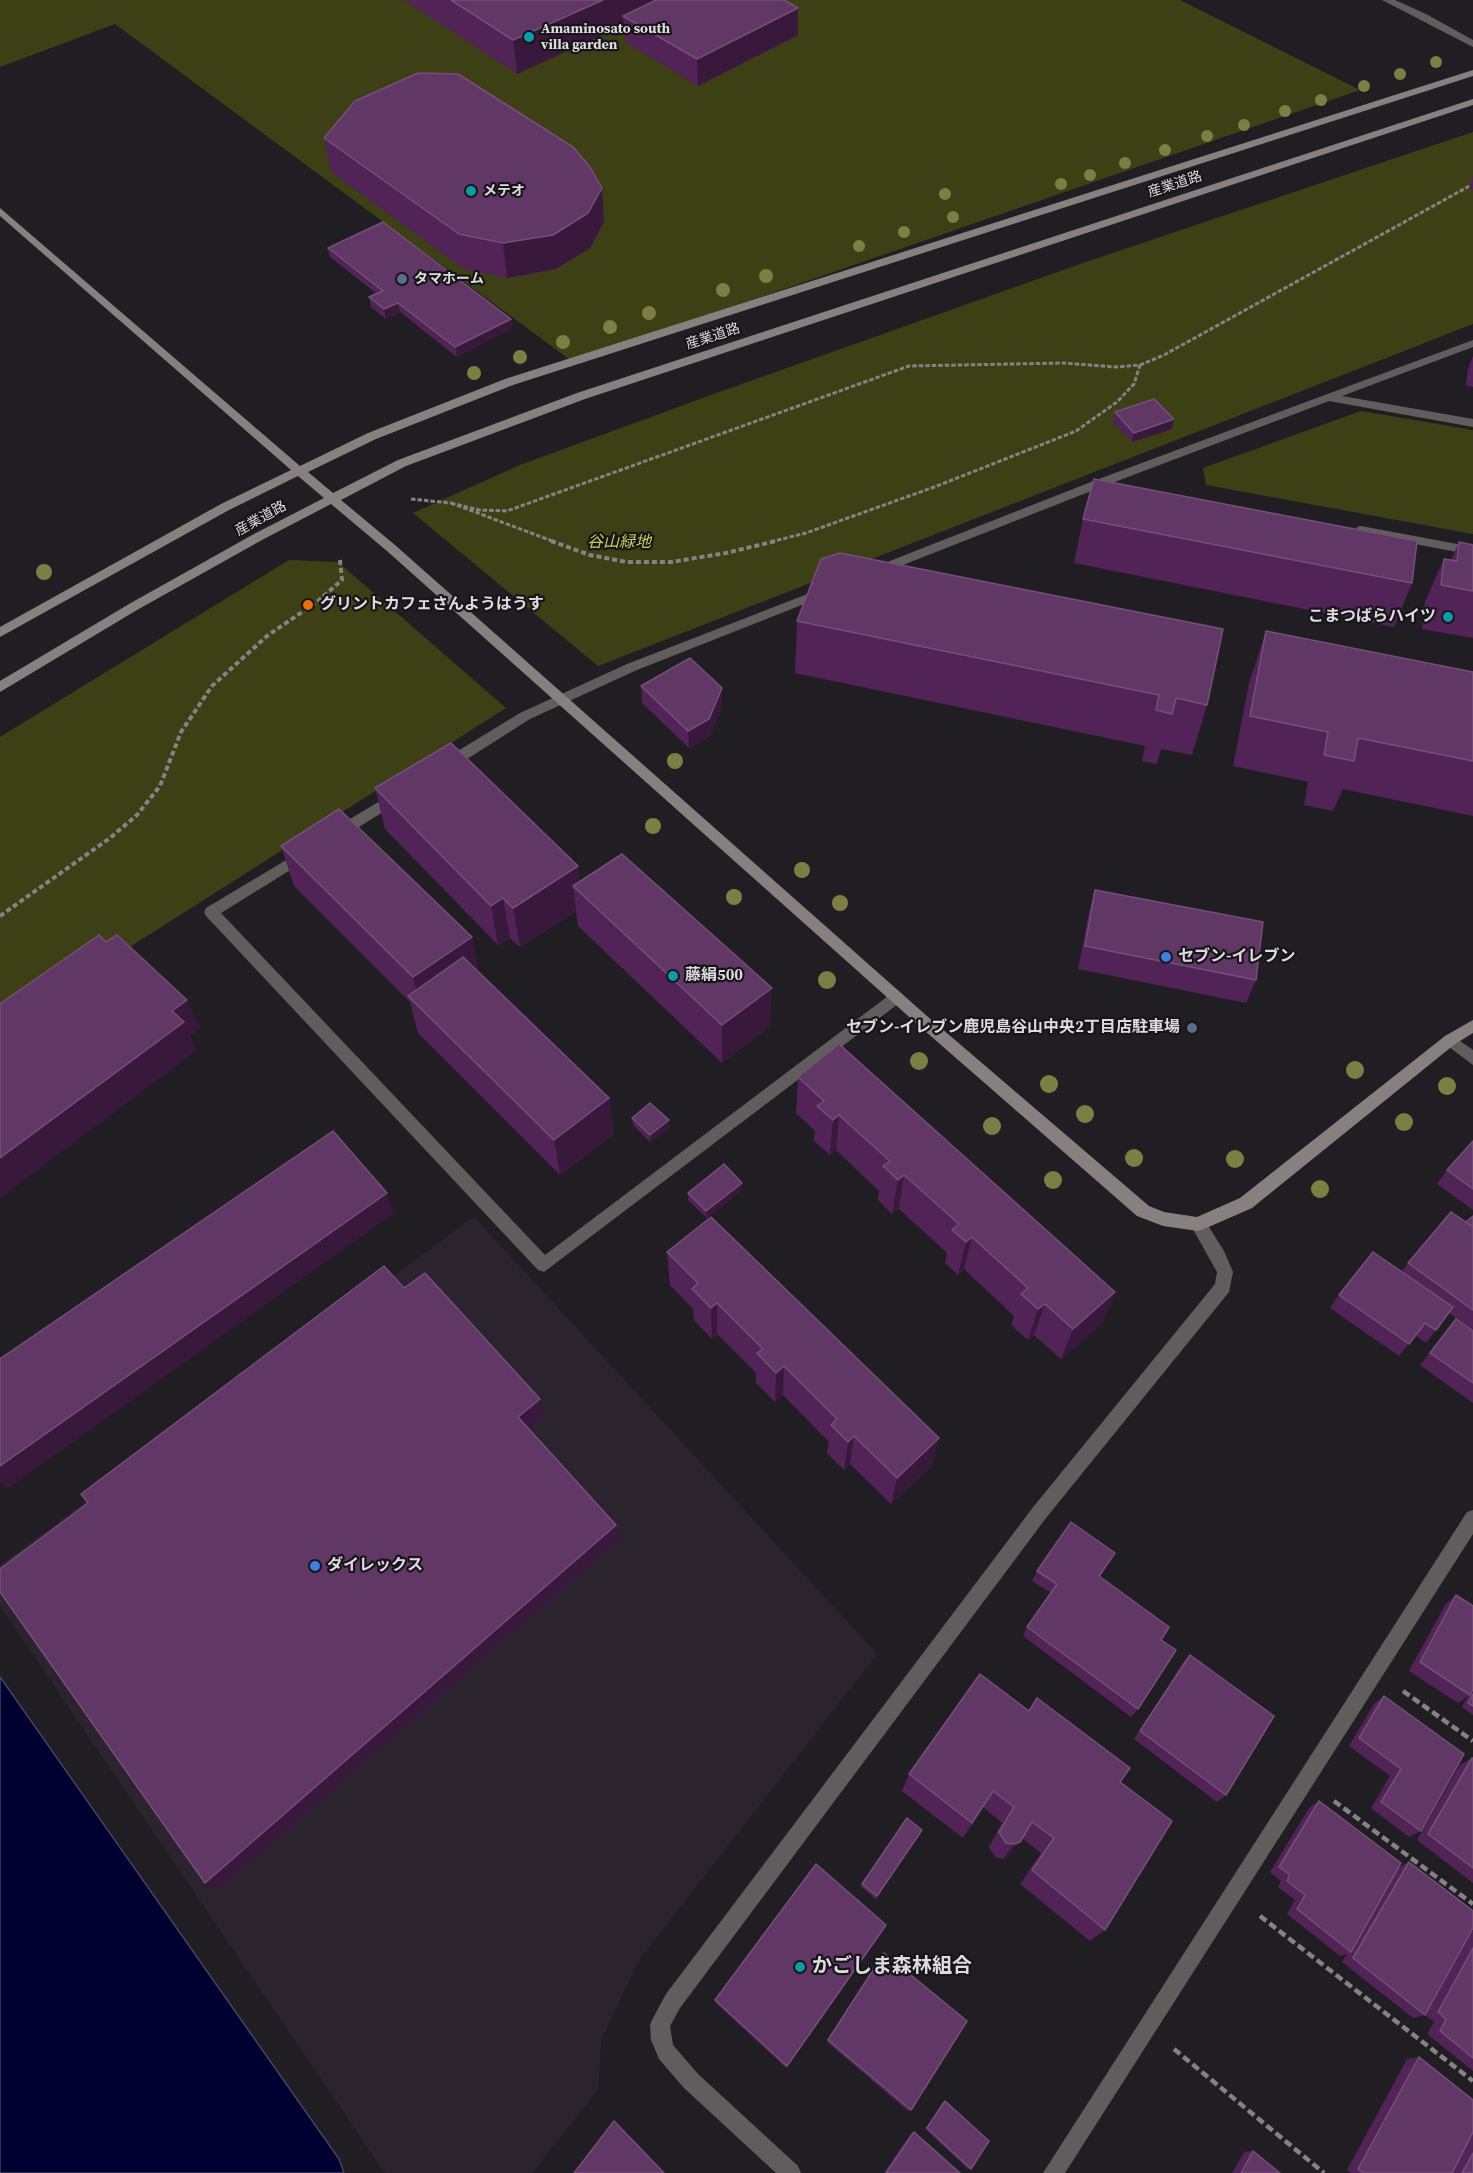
<!DOCTYPE html>
<html>
<head>
<meta charset="utf-8">
<style>
	body { margin:0 }
	canvas { display:block; background:#211e23 }
</style>
</head>
<body>
<canvas width="1473" height="2173"></canvas>
<script>
const c = document.querySelector('canvas').getContext('2d');
c.lineJoin = 'round';
function paint(path, color) {
  c.fillStyle = color;
  c.fill(path, 'evenodd');
}
function shape(rows) {
  const path = new Path2D();
  for (const r of rows) {
    path.moveTo(r[0], r[1]);
    for (let i = 2; i < r.length; i += 2) path.lineTo(r[i], r[i + 1]);
  }
  return path;
}
function strokePath(path, color, width, dash) {
  c.strokeStyle = color;
  c.lineWidth = width;
  c.lineCap = dash ? 'butt' : 'round';
  c.setLineDash(dash || []);
  c.stroke(path);
}
function write(font, color, halo, rows, align = 'center') {
  c.font = font + ' "Source Serif 4","Noto Sans JP",serif';
  c.lineWidth = 4.5;
  c.setLineDash([]);
  c.textBaseline = 'middle';
  c.strokeStyle = halo;
  c.fillStyle = color;
  for (const [text, x, y, turn = 0] of rows) {
    c.save();
    c.translate(x, y);
    c.rotate((+turn || 0) * Math.PI / 180);
    c.textAlign = isNaN(turn) ? turn : align;
    if (halo) c.strokeText(text, 0, 0);
    c.fillText(text, 0, 0);
    c.restore();
  }
}
const built = shape([
	[474,1217,877,1654,638,1961,601,2041,598,2089,532,2173,385,2173,0,1606,0,1565]
]);
const green = shape([
	[0,0,1180,0,1360,90,573,362,115,24,0,67],
	[1473,132,1473,324,598,666,413,513,520,465,711,395,1083,263],
	[1361,411,1473,430,1473,534,1206,485,1203,468],
	[289,560,338,562,506,708,136,943,0,1035,0,737]
]);
const water = shape([
	[0,1677,339,2159,344,2173,0,2173,0,1677]
]);
const pathFar2 = shape([
	[1140,365,1164,355,1473,184],
	[411,499,451,503],
	[451,503,479,510,507,511,909,366,1063,363,1116,367,1140,365,1134,384,1117,402,1076,431,937,486,806,533,770,542],
	[451,503,555,542]
]);
const pathFar1 = shape([
	[551,541,590,555,627,562,671,562,726,553,776,541],
	[0,916,110,838,137,815,160,786,181,732,212,686,267,636,318,601,342,580,340,560]
]);
const path = shape([
	[1403,1691,1473,1741],
	[1334,1801,1473,1904],
	[1260,1916,1473,2081],
	[1174,2049,1324,2173]
]);
const lane = shape([
	[1382,0,1395,0,1426,14,1473,40,1473,47,1382,0]
]);
const street = shape([
	[1473,340,1473,347,1342,396,1473,419,1473,427,1329,401,1104,486,880,574,876,575,870,571,872,568,1096,480,1473,340],
	[1361,526,1473,547,1473,555,1357,533,1357,527,1361,526],
	[823,588,829,592,827,595,637,670,530,719,453,768,443,768,441,764,443,760,520,713,627,664,823,588],
	[397,791,404,796,402,800,343,837,333,837,331,833,333,829,397,791],
	[303,850,308,851,310,855,308,859,221,913,545,1255,892,993,902,993,904,997,902,1001,544,1272,538,1270,206,916,204,912,206,908,303,850],
	[1450,1034,1473,1050,1473,1065,1445,1044,1443,1040,1445,1036,1450,1034],
	[1198,1217,1204,1219,1224,1251,1233,1272,1229,1292,1046,1518,680,2008,670,2026,673,2045,698,2074,798,2166,801,2173,776,2173,684,2088,659,2059,651,2040,650,2025,653,2018,666,1994,1034,1506,1215,1284,1217,1272,1190,1224,1192,1219,1198,1217],
	[1473,1510,1473,1534,1065,2173,1043,2173,1467,1512,1473,1510]
]);
const secondary = shape([
	[1473,70,1473,76,513,385,376,439,308,472,333,493,398,460,577,393,1473,99,1473,105,585,399,406,466,341,500,395,545,927,1016,1149,1206,1164,1212,1197,1217,1240,1198,1445,1036,1473,1020,1473,1033,1455,1044,1252,1208,1204,1229,1198,1231,1163,1226,1137,1216,917,1024,387,551,331,504,262,540,137,610,0,692,0,681,129,604,254,534,324,498,298,476,229,510,0,637,0,627,221,504,291,470,0,216,0,208,300,466,368,433,505,379,1473,70]
]);
const trees = [
	[1436,62,6],
	[1400,74,6],
	[1364,86,6],
	[1321,100,6],
	[1285,111,6],
	[1244,125,6],
	[1207,136,6],
	[1165,150,6],
	[1125,163,6],
	[1090,175,6],
	[1061,184,6],
	[945,194,6],
	[953,217,6],
	[904,232,6],
	[859,246,6],
	[766,276,7],
	[723,290,7],
	[649,313,7],
	[610,327,7],
	[563,342,7],
	[520,357,7],
	[474,373,7],
	[44,572,8],
	[675,761,8],
	[653,826,8],
	[802,870,8],
	[734,897,8],
	[840,903,8],
	[827,980,9],
	[919,1061,9],
	[1355,1070,9],
	[1049,1084,9],
	[1447,1086,9],
	[1085,1114,9],
	[1404,1122,9],
	[992,1126,9],
	[1134,1158,9],
	[1235,1159,9],
	[1053,1180,9],
	[1320,1189,9]
];
const wall = shape([
	[404,0,784,0,798,35,698,86,625,42,624,25,517,74],
	[324,138,604,222,590,248,556,269,507,278,464,269,331,172],
	[1473,176,1473,190,1469,188],
	[328,248,511,319,512,328,457,357,400,312,386,319,371,307,369,297,377,294,330,257],
	[1473,356,1473,387,1466,385,1468,369],
	[1115,412,1172,429,1132,442,1113,422],
	[1083,519,1412,583,1394,627,1074,563],
	[1459,542,1473,545,1473,638,1422,629,1425,602,1444,559,1451,560],
	[797,621,1207,705,1192,755,1161,749,1157,764,1142,761,1145,746,795,673],
	[1266,631,1473,672,1473,816,1343,789,1333,811,1304,805,1308,782,1233,766,1249,683],
	[641,686,722,705,710,736,689,748,642,703],
	[375,788,580,881,770,1026,722,1063,578,926,576,911,520,947,510,938,498,945,385,829],
	[281,846,480,973,609,1098,614,1134,560,1175,418,1033,410,1002,294,886],
	[1095,890,1256,980,1246,1003,1078,969,1089,913],
	[798,1077,1115,1292,1102,1323,1061,1359,1034,1335,1028,1340,1011,1325,1014,1316,964,1269,958,1275,945,1263,947,1253,899,1209,892,1214,878,1200,879,1191,836,1150,830,1155,814,1141,815,1131,796,1113],
	[632,1118,669,1128,650,1142,633,1125],
	[1473,1141,1473,1210,1437,1184,1447,1170],
	[742,1190,707,1218,688,1200,688,1193],
	[1473,1216,1473,1330,1449,1313,1426,1343,1415,1335,1399,1356,1330,1308,1339,1295,1402,1271,1408,1263,1466,1222],
	[667,1252,932,1466,891,1504,850,1464,844,1470,827,1453,829,1442,783,1395,775,1402,756,1383,756,1373,717,1334,712,1339,694,1320,693,1309,670,1285],
	[1456,1319,1473,1331,1473,1403,1420,1365],
	[1115,1553,1100,1577,1161,1640,1138,1709,1131,1717,1023,1636,1027,1627,1051,1593,1032,1581,1037,1571],
	[1456,1595,1473,1606,1473,1715,1462,1707,1468,1696,1458,1703,1409,1671,1445,1605],
	[1190,1655,1226,1795,1217,1802,1134,1739,1183,1663],
	[1384,1696,1421,1831,1409,1837,1371,1808,1390,1776,1349,1746,1374,1704],
	[1472,1758,1473,1758,1473,1883,1417,1840,1460,1765],
	[909,1774,1120,1782,1105,1930,1090,1941,1020,1884,1041,1853,1022,1838,1008,1856,1003,1859,995,1857,989,1847,1002,1823,983,1807,963,1838,902,1791],
	[1319,1801,1398,1868,1409,1862,1425,2015,1413,2018,1342,1962,1347,1954,1340,1956,1287,1914,1295,1900,1278,1887,1281,1881,1270,1872,1309,1808],
	[922,1830,876,1899,861,1887,862,1884],
	[886,1925,786,2068,716,2003,715,2000],
	[1472,1931,1473,1931,1473,2071,1427,2034,1434,2022,1425,2015],
	[884,1953,911,2110,908,2111,827,2042],
	[1419,2057,1473,2100,1473,2173,1351,2173,1347,2170,1407,2059],
	[945,2101,971,2169,968,2169,925,2129,943,2102],
	[914,2132,960,2173,884,2173,911,2133],
	[1253,2151,1280,2173,1232,2173,1244,2152]
]);
const shadedWall = shape([
	[603,0,679,0,623,16,624,25,517,74,513,40],
	[798,8,798,35,698,86,697,59],
	[602,188,604,222,590,248,556,269,507,278,503,243],
	[398,303,400,312,386,319,384,309],
	[511,319,512,328,457,357,455,347],
	[1174,419,1172,429,1132,442,1134,433],
	[722,688,722,705,710,736,689,748,688,731],
	[578,866,582,895,573,886,576,911,520,947,513,908],
	[503,898,510,938,498,945,491,906],
	[472,937,480,976,421,1009,413,977],
	[772,988,770,1026,722,1063,722,1025],
	[187,1000,200,1028,190,1036,197,1050,0,1198,0,1158,172,1011],
	[609,1098,614,1134,560,1175,554,1140],
	[839,1115,836,1150,830,1155,833,1120],
	[669,1120,669,1128,650,1142,650,1135],
	[904,1175,899,1209,892,1214,898,1180],
	[742,1183,742,1190,707,1218,706,1211],
	[387,1193,394,1213,7,1489,0,1481,0,1466],
	[972,1237,964,1269,958,1275,966,1242],
	[1115,1292,1102,1323,1061,1359,1073,1329],
	[717,1303,717,1334,712,1339,711,1308],
	[1045,1304,1034,1335,1028,1340,1038,1309],
	[784,1366,783,1395,775,1402,776,1373],
	[540,1399,544,1416,522,1434,518,1417],
	[854,1436,850,1464,844,1470,848,1442],
	[939,1438,932,1466,891,1504,897,1478],
	[616,1525,619,1540,218,1891,205,1883],
	[1020,1842,1008,1856,1003,1859,1014,1844],
	[886,1925,884,1930,786,2068,787,2066],
	[614,2121,618,2124,666,2173,664,2173]
]);
const building = shape([
	[451,0,603,0,513,40,451,0],
	[656,0,784,0,798,8,697,59,623,16,656,0],
	[418,73,458,74,573,147,590,167,602,188,588,213,553,235,503,243,459,234,324,138,355,101,418,73],
	[383,222,511,319,455,347,398,303,384,309,369,297,383,291,328,248,383,222],
	[1154,399,1174,419,1134,433,1115,412,1154,399],
	[1094,479,1417,541,1412,583,1083,519,1094,479],
	[1459,542,1473,545,1473,591,1441,585,1444,559,1457,561,1459,542],
	[840,553,1223,629,1207,705,1176,698,1172,714,1156,710,1159,695,797,621,821,559,840,553],
	[1266,631,1473,672,1473,761,1358,738,1354,761,1324,755,1328,732,1250,716,1266,631],
	[690,658,722,688,709,719,688,731,641,686,690,658],
	[451,743,578,866,513,908,503,898,491,906,375,788,451,743],
	[339,809,472,937,413,977,281,846,339,809],
	[622,854,772,988,722,1025,573,886,622,854],
	[1095,890,1263,922,1256,980,1085,946,1095,890],
	[99,935,106,942,117,935,187,1000,172,1011,184,1022,0,1158,0,1004,99,935],
	[463,957,609,1098,554,1140,408,996,463,957],
	[839,1044,1115,1292,1073,1329,1045,1304,1038,1309,1021,1294,1028,1288,972,1237,966,1242,952,1230,959,1224,904,1175,898,1180,883,1166,890,1161,839,1115,833,1120,817,1106,824,1101,798,1077,839,1044],
	[650,1103,669,1120,650,1135,632,1118,650,1103],
	[333,1131,387,1193,0,1466,0,1359,333,1131],
	[1473,1141,1473,1189,1447,1170,1473,1141],
	[724,1164,742,1183,706,1211,688,1193,724,1164],
	[1451,1212,1473,1227,1473,1310,1408,1263,1451,1212],
	[1473,1216,1473,1227,1466,1222,1473,1216],
	[711,1217,939,1438,897,1478,854,1436,848,1442,831,1425,837,1419,784,1366,776,1373,757,1353,763,1349,717,1303,711,1308,692,1289,698,1283,667,1252,711,1217],
	[1373,1252,1453,1307,1436,1330,1425,1323,1409,1344,1339,1295,1373,1252],
	[384,1266,404,1288,425,1273,540,1399,518,1417,616,1525,205,1883,0,1592,0,1569,88,1503,81,1494,384,1266],
	[1456,1319,1473,1331,1473,1383,1430,1353,1456,1319],
	[1071,1522,1115,1553,1099,1576,1169,1627,1161,1640,1176,1650,1138,1709,1027,1627,1057,1584,1037,1571,1071,1522],
	[1456,1595,1473,1606,1473,1689,1470,1695,1420,1662,1456,1595],
	[1190,1655,1274,1716,1226,1795,1140,1731,1190,1655],
	[980,1674,1029,1711,1037,1698,1130,1768,1120,1782,1172,1821,1105,1930,1032,1870,1054,1838,1032,1822,1020,1842,1014,1844,1006,1843,999,1832,1014,1807,993,1791,972,1823,909,1774,980,1674],
	[1473,1694,1473,1706,1468,1703,1473,1694],
	[1384,1696,1464,1754,1421,1831,1381,1802,1401,1769,1359,1738,1384,1696],
	[1472,1758,1473,1758,1473,1868,1428,1834,1472,1758],
	[1319,1801,1401,1863,1351,1952,1297,1909,1305,1895,1287,1881,1290,1875,1279,1867,1319,1801],
	[907,1818,922,1830,877,1896,862,1884,907,1818],
	[1409,1862,1473,1911,1473,1928,1425,2015,1353,1958,1409,1862],
	[816,1864,886,1925,787,2066,715,2000,816,1864],
	[1473,1948,1473,2058,1440,2031,1446,2019,1438,2012,1473,1948],
	[884,1953,967,2021,911,2110,828,2040,884,1953],
	[1419,2057,1473,2100,1473,2132,1452,2173,1363,2173,1358,2169,1419,2057],
	[945,2101,989,2141,971,2169,927,2128,945,2101],
	[614,2121,664,2173,574,2173,614,2121],
	[914,2132,960,2173,886,2173,914,2132],
	[1253,2151,1280,2173,1241,2173,1253,2151],
	[1473,2153,1473,2173,1462,2173,1473,2153]
]);
const markers = [
	[529,37,6,"#0f9aa8"],
	[471,191,6,"#0f9aa8"],
	[402,279,6,"#5c6f8a"],
	[308,605,6,"#e8710a"],
	[1448,617,6,"#0f9aa8"],
	[1166,957,6,"#3f7fe0"],
	[673,976,6,"#0f9aa8"],
	[1192,1028,6,"#5c6f8a"],
	[315,1566,6,"#3f7fe0"],
	[800,1967,6,"#0f9aa8"]
];
const farPoinames = [
	["Amaminosato south",541,29],
	["villa garden",541,45],
	["メテオ",483,191],
	["タマホーム",414,279]
];
const farStreetnames = [
	["産業道路",1175,185,-18],
	["産業道路",713,337,-18],
	["産業道路",261,519,-29]
];
const parkNames = [
	["谷山緑地",619,543]
];
const poiNames = [
	["グリントカフェさんようはうす",320,605],
	["こまつばらハイツ",1436,617,"right"],
	["セブン-イレブン",1178,957],
	["藤絹500",685,976],
	["セブン-イレブン鹿児島谷山中央2丁目店駐車場",1180,1028,"right"],
	["ダイレックス",327,1566]
];
const nearPoinames = [
	["かごしま森林組合",812,1967]
];
paint(built, '#2b242f');
paint(green, '#3c4014');
paint(water, '#000031');
strokePath(water, '#424265', 1.5);
strokePath(pathFar2, '#858286', 3, [4.5, 2]);
strokePath(pathFar1, '#858286', 4, [5, 3]);
strokePath(path, '#858286', 4.5, [8, 4]);
paint(lane, '#615d5c');
paint(street, '#615d5c');
paint(secondary, '#86807f');
c.fillStyle = '#7b7f44';
for (const [x, y, r] of trees) {
  c.beginPath();
  c.arc(x, y, r, 0, 2 * Math.PI);
  c.fill();
}
paint(wall, '#522356');
paint(shadedWall, '#38193c');
paint(building, '#603765');
strokePath(building, '#745078', 1.5);
for (const [x, y, r, color] of markers) {
  const dot = new Path2D();
  dot.arc(x, y, r, 0, 2 * Math.PI);
  c.fillStyle = color;
  c.fill(dot);
  strokePath(dot, '#18151a', 2);
}
write('bold 14px', '#dddbde', '#18151a', farPoinames, 'left');
write('14px', '#dddbde', '#18151a', farStreetnames);
write('italic 16px', '#c5cf5f', '#18151a', parkNames);
write('bold 16px', '#dddbde', '#18151a', poiNames, 'left');
write('bold 20px', '#dddbde', '#18151a', nearPoinames, 'left');
</script>
</body>
</html>
